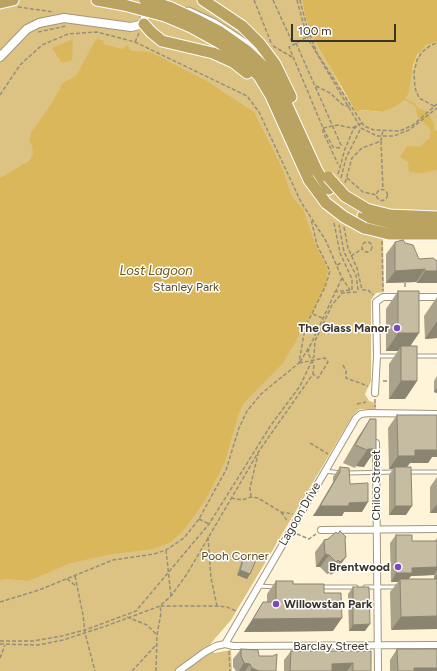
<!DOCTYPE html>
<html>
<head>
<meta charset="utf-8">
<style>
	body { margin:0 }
	#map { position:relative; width:437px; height:671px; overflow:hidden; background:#fff4d7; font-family:Figtree,sans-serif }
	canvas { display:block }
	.scale { position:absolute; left:291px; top:24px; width:105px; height:18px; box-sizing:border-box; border:2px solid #39352a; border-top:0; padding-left:5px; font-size:12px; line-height:14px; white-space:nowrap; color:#39352a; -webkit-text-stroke:3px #fff; paint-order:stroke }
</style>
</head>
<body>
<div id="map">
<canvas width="437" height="671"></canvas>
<div class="scale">100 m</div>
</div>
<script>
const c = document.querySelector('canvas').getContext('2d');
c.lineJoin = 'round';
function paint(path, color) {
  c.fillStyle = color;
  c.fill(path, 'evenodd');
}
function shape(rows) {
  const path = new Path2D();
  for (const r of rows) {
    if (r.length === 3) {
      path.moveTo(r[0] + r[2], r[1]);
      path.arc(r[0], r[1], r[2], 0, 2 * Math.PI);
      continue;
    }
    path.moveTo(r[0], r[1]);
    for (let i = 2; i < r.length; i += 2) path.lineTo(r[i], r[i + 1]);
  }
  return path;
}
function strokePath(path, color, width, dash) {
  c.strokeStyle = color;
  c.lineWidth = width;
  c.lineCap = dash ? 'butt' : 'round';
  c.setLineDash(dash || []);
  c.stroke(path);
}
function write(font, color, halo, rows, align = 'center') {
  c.font = font + ' Figtree,sans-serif';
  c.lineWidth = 3;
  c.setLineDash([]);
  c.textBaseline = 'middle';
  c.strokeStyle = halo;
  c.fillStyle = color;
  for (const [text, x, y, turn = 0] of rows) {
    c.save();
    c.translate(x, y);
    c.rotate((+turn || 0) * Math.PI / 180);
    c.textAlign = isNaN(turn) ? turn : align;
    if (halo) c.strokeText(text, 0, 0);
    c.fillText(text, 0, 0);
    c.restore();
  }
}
const green = shape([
	[0,0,302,0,305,16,342,89,356,112,362,110,382,112,412,71,416,58,420,51,426,45,437,42,437,211,383,209,363,203,364,234,383,239,384,292,376,293,371,300,371,381,365,394,369,401,376,403,376,409,360,409,353,415,231,620,206,649,215,653,231,650,232,671,0,671]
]);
const water = shape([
	[302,0,437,0,437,42,426,45,417,55,413,66,409,92,405,99,396,106,382,112,362,110,356,112,317,44,305,16],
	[73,39,72,60,62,63,52,48],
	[96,39,103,40,104,44,118,48,123,49,127,45,131,51,150,52,205,80,254,112,282,168,292,197,303,209,316,246,328,270,325,286,312,313,283,363,243,404,238,415,225,462,204,502,182,532,169,543,153,549,107,555,71,563,28,581,8,579,0,580,0,178,29,161,33,154,32,145,29,141,31,133,52,103,63,83,76,76],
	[417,108,428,112,434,124,434,130,437,131,437,170,422,173,409,172,408,162,400,157,407,146,419,147,430,138,431,130,418,117,416,111]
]);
const stream = shape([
	[405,99,414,104,417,108]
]);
const path = shape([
	[254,0,272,45],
	[273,0,293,44],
	[297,0,307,37,361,128,377,136,394,136,409,130,437,108],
	[300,0,307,27,317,53,364,126,374,130,400,131,413,125,437,104],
	[18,7,54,12],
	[38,32,66,26],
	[135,42,139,33],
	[296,43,341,145,339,148,333,147,323,128,289,47,293,45,307,37,310,36],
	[273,46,292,57],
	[316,86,330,93,343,105,351,107],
	[0,95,20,65,42,45,68,34,97,32,135,42,247,96,259,112,301,202,326,241,342,278,350,290],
	[434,106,419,98,415,88,414,73,417,60,422,52,431,45,437,43],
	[323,128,338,125,352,128,362,123],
	[323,129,323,132,338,164],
	[381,141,383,190],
	[338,174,345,149,353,130,358,125],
	[341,178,346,158,361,128],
	[347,178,363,192,377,195],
	[345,183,352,158,362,148,381,141,383,130],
	[382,195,5.5],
	[334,223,340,253,352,279,352,291],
	[344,227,348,248,357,268,362,290,368,290,373,295],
	[382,241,383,291],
	[367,247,5],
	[351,256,362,249],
	[337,265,341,263],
	[405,283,405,289],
	[334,292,350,290],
	[313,314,322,318],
	[300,362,311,344,342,278],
	[299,363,325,358,328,362,318,378,313,374],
	[343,365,346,371,346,378,368,386],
	[383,381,389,381],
	[375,399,375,407],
	[357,404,366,402],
	[310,443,328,454],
	[251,497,250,488,258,454],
	[231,498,242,500,251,497,258,498,281,512,293,514],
	[281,512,288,522],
	[199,519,209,524],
	[297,534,309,539,316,534],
	[208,537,211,578,217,606],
	[166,550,171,596],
	[75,576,83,615,85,633,95,671],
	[67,579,76,586],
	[0,602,39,590,113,560,154,554,166,550,184,538,199,519,226,470,239,428,247,411,261,394,299,363,305,328,325,287,330,271,317,245,311,219],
	[127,617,147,625,157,635],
	[0,641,33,641,62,636,85,630,136,611,209,524,271,425,300,386,314,356,315,341,332,305,342,293,356,292,358,290,356,275,344,252,339,225],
	[0,644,38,645,63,640,106,626,160,606,171,596,187,574,259,451,313,374,314,365,308,353,310,345],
	[229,651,230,671],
	[0,658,5,645],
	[132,671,156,645],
	[156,671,157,635,161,613,160,606,217,606,227,607,236,611]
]);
const service = shape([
	[184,10,189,9,215,21,252,45,261,53],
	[377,356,397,356],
	[415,356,437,356],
	[325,471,341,473],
	[408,472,437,472],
	[346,473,395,472],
	[259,586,276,587],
	[321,587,356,587],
	[365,587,398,587]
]);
const minor = shape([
	[412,297,437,297],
	[375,393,377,356,376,302,383,297,401,297],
	[376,443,378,671],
	[321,530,437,529],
	[225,644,356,418,361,414,369,413,437,414],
	[179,671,205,652,216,646,225,644,233,646,437,645]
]);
const tertiary = shape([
	[0,57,27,29,39,23,64,18,131,27,144,24,146,5]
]);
const trunk = shape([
	[97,0,124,5],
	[203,0,242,26,260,44,275,64,291,97],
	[0,3,13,0],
	[169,7,195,19,220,32,247,51,264,67,280,90,317,171,329,189],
	[165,16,191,27,220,43,246,63,259,76,271,96,309,180,326,203],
	[144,24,151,32,162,41,213,53,233,62,247,73],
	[366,209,390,215,437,217],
	[363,216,390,223,437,225],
	[364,228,389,234,437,234]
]);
const trunkBridge = shape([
	[145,0,169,7],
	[124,5,165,16],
	[328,177,345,196,365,208],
	[326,203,344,217,364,228]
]);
const wall = shape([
	[395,242,419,259,437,261,437,283,417,283,416,282,386,283,386,254],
	[398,291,419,333,410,346,417,381,405,399,389,399,389,364,398,351,386,351,386,309],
	[437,297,437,338,425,339,424,316],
	[437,376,437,393,434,392,434,381],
	[397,415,432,457,428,463,410,463,407,467,406,515,389,515,389,475,393,469,389,469,388,428],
	[370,419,376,419,364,467,356,466,355,468,343,463,358,437],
	[340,467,350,484,362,512,344,512,342,516,313,516,333,482,333,477],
	[437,477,437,513,430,513,430,487],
	[338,534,346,537,345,539,346,557,337,569,331,575,329,573,327,574,320,567,316,567,315,552,324,540,328,539],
	[396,535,412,541,435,541,437,538,437,579,434,579,434,575,411,576,408,579,437,579,391,630,390,592,398,582,391,582,390,543],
	[245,555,250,574,247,579,237,575,242,559],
	[276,581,293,584,324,593,333,631,244,632,255,615,263,602,267,602,267,594],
	[353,587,365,631,349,631,348,594],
	[241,649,259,656,276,671,236,671,233,667,233,659],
	[397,649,437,671,390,671,390,660],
	[291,651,371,651,371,671,284,671,284,660]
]);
const shadedWall = shape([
	[425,269,416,282,386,283,395,271],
	[425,271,437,271,437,283,417,283],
	[437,321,437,338,425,339],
	[398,333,419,333,407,351,401,346,398,351,386,351],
	[401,381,417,381,405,399,389,399],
	[437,388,437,393,434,392],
	[437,443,437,457,432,457,428,463,410,463,405,469,395,467,393,469,389,469,398,456,415,450],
	[368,449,376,449,364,467,356,466],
	[368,502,362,512,344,512,342,516,313,516,320,506,349,503],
	[437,504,437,513,430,513],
	[395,506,412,506,406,515,389,515],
	[325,554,329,555,320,567,316,567],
	[346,557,337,569,331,575,340,562],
	[338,560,329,573,327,574,336,562],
	[437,567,437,570,434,575,411,576,407,581,400,579,398,582,391,582,396,573,412,568],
	[240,570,250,574,247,579,237,575],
	[437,574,437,579,434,579],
	[437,616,437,629,391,630,401,617],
	[342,618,333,631,244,632,253,619],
	[370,624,365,631,349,631,353,625],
	[244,663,250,664,245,671,239,671],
	[353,663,347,671,326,671,332,664],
	[252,668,259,671,250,671],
	[414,668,437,668,437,671,412,671]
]);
const building = shape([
	[403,240,405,243,413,245,419,259,433,258,437,261,437,271,425,271,425,269,395,271,395,242,403,240],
	[398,291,419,291,419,333,398,333,398,291],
	[401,346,417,346,417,381,401,381,401,346],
	[397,415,437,415,437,450,415,450,415,456,398,456,397,415],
	[370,419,376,419,376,449,368,449,367,450,355,445,370,419],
	[340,467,349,468,350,484,368,483,368,502,349,503,349,506,320,506,340,472,340,467],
	[395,467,411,467,412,506,395,506,395,467],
	[340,531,346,537,345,539,346,557,340,562,338,560,336,562,329,555,325,554,324,540,328,539,336,532,338,534,340,531],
	[396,535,412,535,412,541,437,541,437,567,412,568,412,573,396,573,396,535],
	[245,555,256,560,250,574,240,570,245,555],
	[400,579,437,579,437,616,401,617,400,579],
	[276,581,293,581,293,584,324,584,324,593,341,593,342,618,253,619,263,602,276,602,276,581],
	[353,587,369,587,370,624,353,625,353,587],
	[241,649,258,650,259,656,273,656,277,654,276,671,259,671,252,668,250,664,244,663,241,656,241,649],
	[397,649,437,649,437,668,414,668,414,671,398,671,397,649],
	[291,651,371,651,371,671,353,671,353,663,332,664,332,671,290,671,291,651]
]);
const markers = [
	[397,328,4,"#7a48bf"],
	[398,567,4,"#7a48bf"],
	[276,604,4,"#7a48bf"]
];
const parkNames = [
	["Stanley Park",186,287],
	["Pooh Corner",235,556]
];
const poiNames = [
	["The Glass Manor",389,328],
	["Brentwood",390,567],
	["Willowstan Park",284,604,"left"]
];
const streetNames = [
	["Chilco Street",376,485,-90],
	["Lagoon Drive",300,514,-60],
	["Barclay Street",331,646]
];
const waterNames = [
	["Lost Lagoon",156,271]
];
paint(green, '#dcc383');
paint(water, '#dab75b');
strokePath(stream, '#dab75b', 2);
strokePath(service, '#a1977d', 5);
strokePath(minor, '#a1977d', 8);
strokePath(tertiary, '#a1977d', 10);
strokePath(trunk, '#fff', 13);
strokePath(path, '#968f7b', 1.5, [4, 2]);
strokePath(service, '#fff', 3);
strokePath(minor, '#fff', 6);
strokePath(tertiary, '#fff', 8);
strokePath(trunk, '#baa260', 11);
strokePath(trunkBridge, '#fff', 13, []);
strokePath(trunkBridge, '#baa260', 11);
paint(wall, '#aaa28a');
paint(shadedWall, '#8b8471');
paint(building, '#c6bca1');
strokePath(building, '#8b8471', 1);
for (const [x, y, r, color] of markers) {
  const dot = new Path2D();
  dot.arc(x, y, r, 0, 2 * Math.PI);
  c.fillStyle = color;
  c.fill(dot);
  strokePath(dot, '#fff', 1.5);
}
write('12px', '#584a23', '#fff', parkNames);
write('bold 12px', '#39352a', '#fff', poiNames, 'right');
write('12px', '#39352a', '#fff', streetNames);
write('italic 13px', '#6b5409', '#fff', waterNames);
</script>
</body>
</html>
